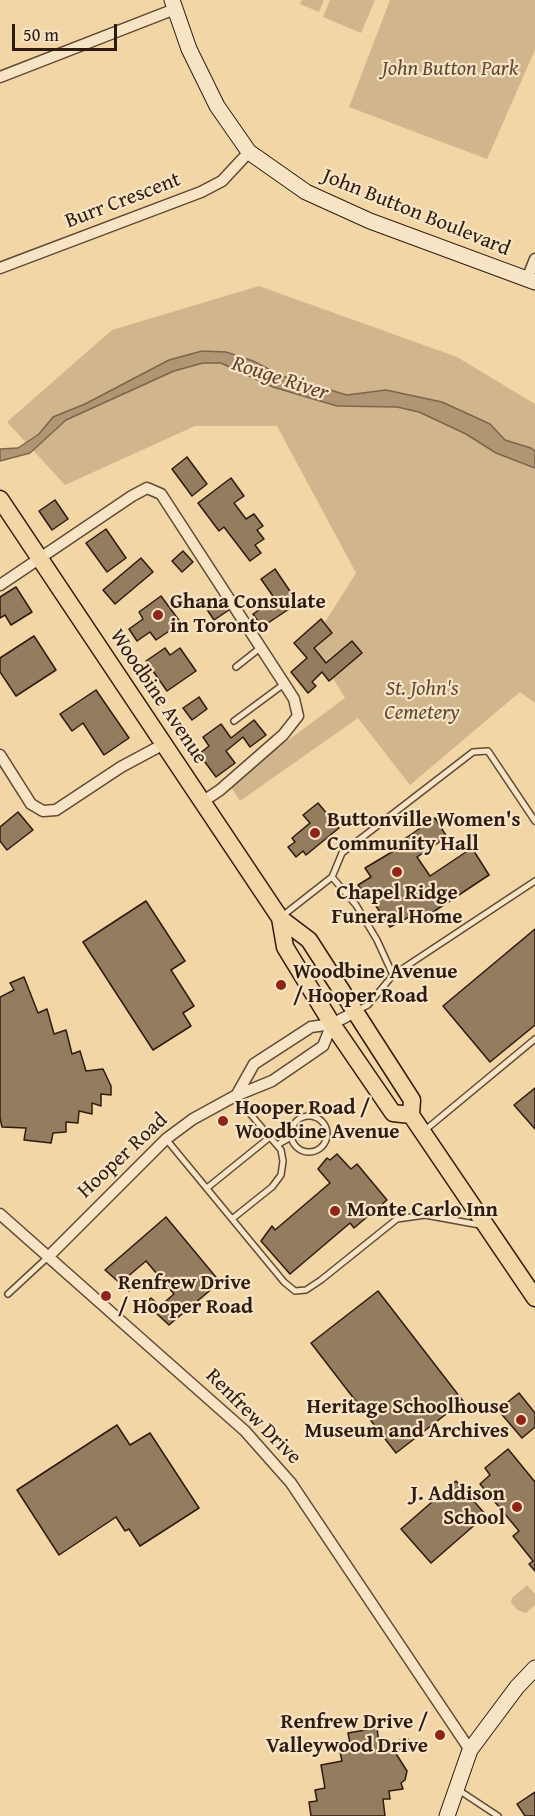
<!DOCTYPE html>
<html>
<head>
<meta charset="utf-8">
<style>
	body { margin:0 }
	#map { position:relative; width:535px; height:1816px; overflow:hidden; background:#f2d6a6; font-family:"Gentium Book Plus",serif }
	canvas { display:block }
	.scale { position:absolute; left:12px; top:24px; width:105px; height:27px; box-sizing:border-box; border:3px solid #2f1b11; border-top:0; padding-left:8px; font-size:18px; line-height:21px; white-space:nowrap; color:#2f1b11; -webkit-text-stroke:4px #f7e4c5; paint-order:stroke }
</style>
</head>
<body>
<div id="map">
<canvas width="535" height="1816"></canvas>
<div class="scale">50 m</div>
</div>
<script>
const c = document.querySelector('canvas').getContext('2d');
c.lineJoin = 'round';
function paint(path, color) {
  c.fillStyle = color;
  c.fill(path, 'evenodd');
}
function shape(rows) {
  const path = new Path2D();
  for (const r of rows) {
    if (r.length === 3) {
      path.moveTo(r[0] + r[2], r[1]);
      path.arc(r[0], r[1], r[2], 0, 2 * Math.PI);
      continue;
    }
    path.moveTo(r[0], r[1]);
    for (let i = 2; i < r.length; i += 2) path.lineTo(r[i], r[i + 1]);
  }
  return path;
}
function strokePath(path, color, width, dash) {
  c.strokeStyle = color;
  c.lineWidth = width;
  c.lineCap = dash ? 'butt' : 'round';
  c.setLineDash(dash || []);
  c.stroke(path);
}
function write(font, color, halo, rows, align = 'center') {
  c.font = font + ' "Gentium Book Plus",serif';
  c.lineWidth = 4.5;
  c.setLineDash([]);
  c.textBaseline = 'middle';
  c.strokeStyle = halo;
  c.fillStyle = color;
  for (const [text, x, y, turn = 0] of rows) {
    c.save();
    c.translate(x, y);
    c.rotate((+turn || 0) * Math.PI / 180);
    c.textAlign = isNaN(turn) ? turn : align;
    if (halo) c.strokeText(text, 0, 0);
    c.fillText(text, 0, 0);
    c.restore();
  }
}
const green = shape([
	[302,0,324,0,319,12,300,4],
	[330,0,375,0,361,33,323,17],
	[390,0,535,0,535,50,487,159,349,107],
	[259,286,457,357,535,404,535,703,520,692,410,785,358,718,240,801,229,784,345,698,312,643,356,573,277,426,195,426,65,485,7,422,112,330],
	[527,1585,535,1594,535,1605,526,1613,518,1610,511,1603,512,1598]
]);
const water = shape([
	[202,351,226,352,253,361,282,376,347,395,386,390,442,402,490,424,505,440,531,448,535,451,535,468,496,453,466,434,419,412,397,407,337,406,273,387,221,363,203,363,174,371,66,420,30,453,0,461,0,449,18,448,39,434,53,417,85,404,169,360,202,351]
]);
const building = shape([
	[187,457,207,484,192,496,172,469,187,457],
	[231,478,244,496,234,503,246,519,254,514,263,526,257,530,264,539,255,545,261,553,250,561,224,527,219,531,198,503,231,478],
	[55,500,68,519,52,530,39,511,55,500],
	[106,529,126,558,107,572,86,543,106,529],
	[183,551,193,562,182,572,172,561,183,551],
	[141,558,153,572,115,604,103,590,141,558],
	[275,569,298,603,262,627,253,614,275,599,261,579,275,569],
	[16,587,32,612,11,625,5,615,0,618,0,597,16,587],
	[161,596,181,623,156,640,150,632,137,641,129,629,143,619,139,612,161,596],
	[220,598,229,610,214,620,206,608,220,598],
	[321,619,332,633,314,648,326,663,352,641,362,653,329,681,322,672,312,682,316,686,308,693,291,672,307,658,294,643,321,619],
	[34,636,56,670,16,696,0,672,0,658,34,636],
	[165,648,170,655,180,648,196,671,167,691,146,661,165,648],
	[96,690,129,738,104,755,83,723,72,731,60,714,96,690],
	[199,697,207,709,192,720,183,708,199,697],
	[254,720,266,735,250,747,243,737,226,751,235,763,216,777,199,754,209,746,203,737,221,724,231,738,254,720],
	[318,803,339,828,306,855,303,851,296,857,288,847,295,842,292,838,310,823,303,815,318,803],
	[18,812,33,830,7,850,0,841,0,827,18,812],
	[435,818,447,837,417,857,430,876,472,848,489,875,418,922,413,915,390,927,368,894,366,896,358,885,371,877,365,868,402,846,400,842,435,818],
	[146,901,185,961,171,970,194,1006,183,1013,191,1026,153,1050,83,942,146,901],
	[535,929,535,1025,490,1062,443,1006,535,929],
	[24,977,38,1013,47,1009,54,1034,66,1030,72,1054,80,1051,86,1071,103,1069,111,1086,111,1095,101,1094,101,1106,92,1103,92,1114,79,1111,78,1123,66,1122,66,1132,53,1133,51,1143,24,1140,26,1128,2,1127,0,1118,0,997,14,990,10,983,24,977],
	[535,1088,535,1129,514,1105,535,1088],
	[337,1154,351,1169,357,1164,387,1200,354,1228,350,1223,290,1274,261,1241,272,1226,275,1230,330,1183,318,1169,327,1158,330,1160,337,1154],
	[166,1217,220,1282,169,1325,145,1303,151,1298,160,1306,174,1294,146,1261,126,1278,135,1285,129,1291,105,1270,166,1217],
	[378,1291,463,1401,396,1453,311,1343,378,1291],
	[519,1393,535,1413,535,1427,522,1438,498,1410,519,1393],
	[117,1425,130,1445,150,1433,199,1508,140,1546,129,1529,125,1531,116,1517,59,1555,17,1490,117,1425],
	[508,1449,535,1482,535,1571,529,1564,533,1561,513,1536,519,1531,480,1484,490,1475,485,1468,508,1449],
	[456,1481,486,1515,431,1563,401,1529,456,1481],
	[377,1728,379,1744,408,1739,410,1749,395,1752,407,1771,405,1780,401,1783,403,1789,389,1791,390,1799,383,1799,385,1816,311,1816,309,1802,317,1801,315,1790,325,1788,321,1765,342,1761,340,1752,351,1749,348,1733,377,1728],
	[535,1792,535,1816,525,1816,517,1804,535,1792]
]);
const lane = shape([
	[236,667,260,648],
	[234,721,284,684],
	[332,877,342,853,473,752,488,751,535,821],
	[281,917,332,877,356,905,377,940,393,975,368,1005,358,1010],
	[393,975,535,881],
	[309,1134,18],
	[424,1131,535,1039],
	[166,1139,284,1282,295,1291,306,1290,321,1280,397,1219,425,1215,480,1225],
	[277,1145,291,1137],
	[207,1188,270,1137],
	[232,1219,272,1187,281,1175,283,1161,281,1150,235,1096],
	[8,1294,48,1257],
	[457,1789,498,1816]
]);
const street = shape([
	[0,77,175,9],
	[0,268,201,192,222,181,249,152],
	[527,279,535,259],
	[0,585,132,496,147,488,161,494,287,688,294,699,298,716,283,735,220,790,202,802],
	[0,755,31,804,43,811,56,810,121,767,162,745],
	[236,1096,254,1064,311,1027,332,1024,355,1012],
	[0,1214,245,1431,291,1483,470,1750],
	[48,1257,166,1139,193,1119,235,1096,272,1081,323,1046,332,1024]
]);
const secondary = shape([
	[172,0,189,49,217,106,249,152,306,192,370,221,535,282],
	[447,1816,470,1750,517,1687,535,1668]
]);
const primary = shape([
	[0,499,280,918,309,940,412,1100,411,1115,535,1298],
	[280,918,285,947,332,1024,393,1113,411,1115]
]);
const markers = [
	[158,615,6,"#8f2418"],
	[315,833,6,"#8f2418"],
	[397,872,6,"#8f2418"],
	[281,985,6,"#8f2418"],
	[223,1121,6,"#8f2418"],
	[335,1211,6,"#8f2418"],
	[106,1296,6,"#8f2418"],
	[521,1420,6,"#8f2418"],
	[517,1507,6,"#8f2418"],
	[440,1735,6,"#8f2418"]
];
const parkNames = [
	["John Button Park",450,70],
	["St. John's",422,690],
	["Cemetery",422,714]
];
const streetNames = [
	["Burr Crescent",123,201,-21],
	["John Button Boulevard",416,213,22],
	["Woodbine Avenue",158,697,56],
	["Hooper Road",123,1156,-43],
	["Renfrew Drive",253,1417,45]
];
const poiNames = [
	["Ghana Consulate",170,603],
	["in Toronto",170,627],
	["Buttonville Women's",327,821],
	["Community Hall",327,845],
	["Chapel Ridge",397,894,"center"],
	["Funeral Home",397,918,"center"],
	["Woodbine Avenue",293,973],
	["/ Hooper Road",293,997],
	["Hooper Road /",235,1109],
	["Woodbine Avenue",235,1133],
	["Monte Carlo Inn",347,1211],
	["Renfrew Drive",118,1284],
	["/ Hooper Road",118,1308],
	["Heritage Schoolhouse",509,1408,"right"],
	["Museum and Archives",509,1432,"right"],
	["J. Addison",505,1495,"right"],
	["School",505,1519,"right"],
	["Renfrew Drive /",428,1723,"right"],
	["Valleywood Drive",428,1747,"right"]
];
const waterNames = [
	["Rouge River",280,379,18]
];
paint(green, '#d1b68d');
paint(water, '#b09673');
strokePath(water, '#7c654c', 1.5);
paint(building, '#947c5e');
strokePath(building, '#2f1b11', 1.5);
strokePath(lane, '#604a36', 8);
strokePath(street, '#604a36', 13);
strokePath(secondary, '#2f1b11', 17);
strokePath(primary, '#2f1b11', 19);
strokePath(lane, '#f7e4c5', 5);
strokePath(street, '#f7e4c5', 10);
strokePath(secondary, '#f7e4c5', 15);
strokePath(primary, '#f2d6a6', 16);
for (const [x, y, r, color] of markers) {
  const dot = new Path2D();
  dot.arc(x, y, r, 0, 2 * Math.PI);
  c.fillStyle = color;
  c.fill(dot);
  strokePath(dot, '#f7e4c5', 2);
}
write('italic 21px', '#604a36', '#f7e4c5', parkNames);
write('21px', '#2f1b11', '#f7e4c5', streetNames);
write('bold 21px', '#2f1b11', '#f7e4c5', poiNames, 'left');
write('italic 22px', '#5c4633', '#f7e4c5', waterNames);
</script>
</body>
</html>
